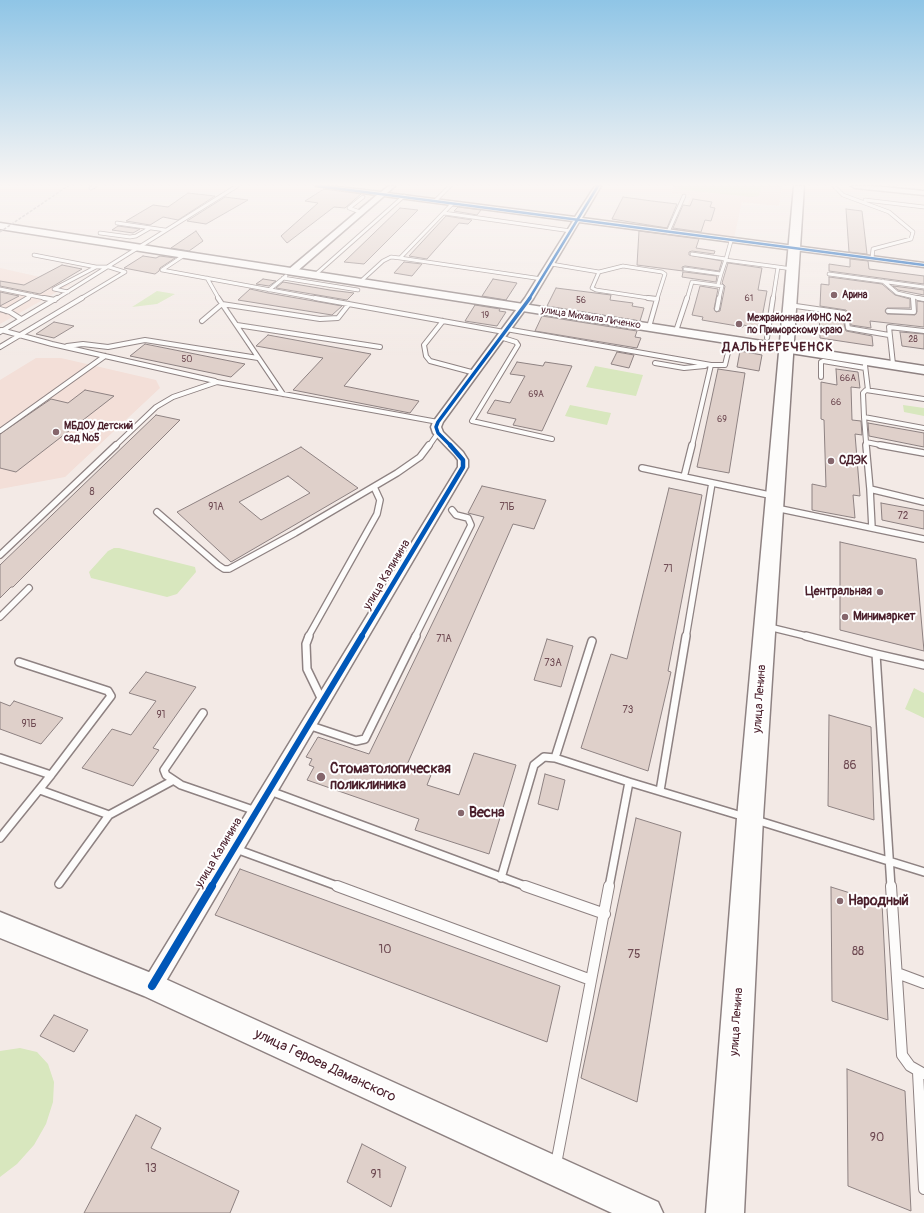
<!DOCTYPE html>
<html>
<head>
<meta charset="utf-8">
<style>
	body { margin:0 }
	canvas { display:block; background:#f3eae6 }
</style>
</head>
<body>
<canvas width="924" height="1213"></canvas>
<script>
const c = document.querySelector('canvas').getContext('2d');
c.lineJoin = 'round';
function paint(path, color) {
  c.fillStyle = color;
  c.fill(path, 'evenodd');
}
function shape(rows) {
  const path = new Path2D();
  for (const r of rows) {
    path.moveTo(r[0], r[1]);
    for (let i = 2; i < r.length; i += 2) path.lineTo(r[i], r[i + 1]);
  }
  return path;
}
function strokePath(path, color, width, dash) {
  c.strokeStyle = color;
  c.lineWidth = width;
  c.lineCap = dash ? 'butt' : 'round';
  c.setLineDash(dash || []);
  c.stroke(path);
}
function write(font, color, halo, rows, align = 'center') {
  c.font = font + ' Pangolin,sans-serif';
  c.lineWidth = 4;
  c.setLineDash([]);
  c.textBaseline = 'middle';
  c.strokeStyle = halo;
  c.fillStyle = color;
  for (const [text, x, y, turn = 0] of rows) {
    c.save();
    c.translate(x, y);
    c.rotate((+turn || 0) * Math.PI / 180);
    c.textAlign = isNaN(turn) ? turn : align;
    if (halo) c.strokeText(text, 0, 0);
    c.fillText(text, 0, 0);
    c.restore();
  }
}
const built = shape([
	[674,186,782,186,779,206,742,202,734,238,678,231,691,196,671,193],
	[0,268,71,284,0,324],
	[36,358,61,358,156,380,160,388,65,477,0,489,0,380]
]);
const green = shape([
	[678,186,762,186,759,196,752,197,683,190,679,189],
	[157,291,175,294,157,304,132,307],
	[595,366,643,375,636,396,586,387],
	[570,405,611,413,607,425,565,416],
	[903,405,924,408,924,416,904,412],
	[114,548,119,548,195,567,196,572,177,594,167,597,91,578,89,572,108,551],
	[914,688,924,693,924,718,905,709],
	[20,1048,37,1052,48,1064,54,1082,53,1102,46,1124,34,1145,17,1164,0,1177,0,1051]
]);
const building = shape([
	[324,189,361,194,345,208,334,207,287,243,281,236,318,203,305,201,324,189],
	[188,193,215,196,178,220,163,217,150,225,126,221,153,205,168,207,188,193],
	[225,197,248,200,206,224,187,221,225,197],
	[623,197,652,201,677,204,667,228,612,219,623,197],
	[693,199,712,202,710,207,715,208,711,221,705,220,701,232,673,228,683,205,690,206,693,199],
	[458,207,481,210,477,215,454,211,458,207],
	[400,208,418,210,364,264,344,262,400,208],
	[846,209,862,211,867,254,849,252,846,209],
	[446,216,472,220,468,224,459,223,427,259,409,256,446,216],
	[118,226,140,229,133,233,112,230,118,226],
	[196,231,203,241,189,251,171,248,196,231],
	[639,231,699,239,696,248,715,251,714,254,692,251,689,252,689,255,722,261,719,271,685,266,682,267,683,271,637,265,639,231],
	[143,256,156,258,160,256,175,258,160,268,159,271,155,274,124,268,143,256],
	[850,259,868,261,869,269,924,276,924,284,829,271,829,264,850,267,850,259],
	[404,262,422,264,412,276,394,273,404,262],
	[728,263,762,268,758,290,767,291,760,328,743,325,743,327,702,320,703,317,692,315,700,286,718,289,714,309,716,312,720,311,725,286,722,283,728,263],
	[62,265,82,269,40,294,0,286,0,281,24,285,62,265],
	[683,272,685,272,717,276,716,282,702,280,682,277,683,272],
	[829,277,882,284,895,295,910,299,910,308,887,308,885,311,887,314,915,315,917,312,917,301,924,302,924,327,870,321,871,328,851,325,849,314,846,310,820,306,821,284,829,285,829,277],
	[263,279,276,281,269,286,256,284,263,279],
	[493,279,517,283,506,300,482,296,493,279],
	[283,282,330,290,354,293,347,300,276,288,283,282],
	[893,286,924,290,924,295,898,290,893,286],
	[556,288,611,295,610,300,633,303,632,306,644,308,640,321,547,306,556,288],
	[250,289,268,293,342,306,332,315,238,300,250,289],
	[0,292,19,296,0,306,0,292],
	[475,305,500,309,499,311,506,312,497,326,465,321,475,305],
	[819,313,842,316,846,331,872,336,873,346,820,338,819,313],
	[542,316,637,331,635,337,641,338,637,348,535,331,542,316],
	[54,322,74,326,54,338,36,334,54,322],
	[900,332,924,334,924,349,902,346,900,332],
	[268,335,371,354,344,386,419,401,410,413,293,390,323,358,256,346,268,335],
	[145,344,245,364,231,377,130,356,145,344],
	[740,351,762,355,759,371,737,367,740,351],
	[617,352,634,355,629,368,611,364,617,352],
	[517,362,543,366,545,362,572,366,542,431,513,425,516,419,487,413,495,400,510,403,525,376,510,374,517,362],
	[718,369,745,373,729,473,697,467,718,369],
	[836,369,858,372,860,388,851,387,852,420,861,421,862,435,855,434,860,496,853,495,855,518,812,510,812,484,826,487,824,420,821,419,821,382,837,385,836,369],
	[85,390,114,396,16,472,0,468,0,434,51,399,68,403,85,390],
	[156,415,180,420,13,587,11,587,0,598,0,565,156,415],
	[868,423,924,433,924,447,869,436,868,423],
	[301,447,358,488,231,562,177,512,301,447],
	[288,476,310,493,261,520,239,502,288,476],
	[482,486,546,500,534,529,513,524,406,767,431,775,427,785,459,795,474,753,516,765,489,854,415,830,419,819,307,780,314,767,309,765,312,759,306,757,318,737,369,754,484,517,468,513,482,486],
	[669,488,702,495,668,671,671,672,648,771,581,748,611,654,627,659,669,488],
	[881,503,924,511,924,529,882,520,881,503],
	[840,542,916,559,924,651,840,630,840,542],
	[547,639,573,646,561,687,534,680,547,639],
	[146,672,196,687,153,748,159,750,133,786,82,768,112,729,131,735,156,701,129,693,146,672],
	[14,701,63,718,41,744,0,729,0,702,10,706,14,701],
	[829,715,871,727,874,820,828,806,829,715],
	[545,774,565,780,558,810,538,804,545,774],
	[636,818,681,832,637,1102,581,1078,636,818],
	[240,869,560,986,547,1042,215,915,240,869],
	[831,887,882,903,888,1020,832,1001,831,887],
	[54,1015,88,1030,74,1052,40,1036,54,1015],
	[847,1069,905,1091,911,1211,848,1186,847,1069],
	[136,1115,161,1128,151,1148,239,1191,230,1213,84,1213,136,1115],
	[362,1144,406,1167,391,1207,347,1182,362,1144]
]);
const serviceFar4 = shape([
	[834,186,843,195,889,212,913,232,911,239,873,249,872,258],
	[91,188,95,186],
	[865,200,924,207],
	[435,201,450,186],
	[453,203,400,258,542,279],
	[360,212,349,208,363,197],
	[444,213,571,231],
	[117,223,165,230],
	[668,232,684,196],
	[100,233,130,237,136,236,150,228],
	[186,254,162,270,320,299],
	[692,254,726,259,721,274],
	[34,255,96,267],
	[726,259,731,241],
	[725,260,778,267,773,299],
	[551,264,599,272,623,266,662,272,665,274,657,299],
	[778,267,792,269],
	[685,269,721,274,718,285],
	[599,272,592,288,596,290,655,299],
	[316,274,404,196],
	[829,274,924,287],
	[207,278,219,299],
	[283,278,358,290],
	[361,281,383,261,391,257,400,258],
	[883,281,897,293,923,299],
	[0,289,49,299],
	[269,290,286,276],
	[68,292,54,289,96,267,109,267,125,272,80,299],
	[913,297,913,299],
	[26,299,32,295],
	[56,299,237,186],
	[687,299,692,282,722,286,719,299]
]);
const serviceFar3 = shape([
	[44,298,55,300],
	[218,298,283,394],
	[315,298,504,332],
	[648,298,657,299,649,327],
	[918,298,924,299],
	[789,305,844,313,846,315,848,328,889,335],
	[0,309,10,312,21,319],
	[717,309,719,298],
	[6,311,28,298],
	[888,311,914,312,913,298],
	[202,321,222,304,320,319,338,318,349,304],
	[443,321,424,345,426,356,430,361,475,373],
	[237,325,380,347],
	[506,329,711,365],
	[1,330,52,344,215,381],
	[676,331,687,298],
	[0,332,57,298],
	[500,337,516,342,518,345,472,421,552,439],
	[767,338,773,298],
	[67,346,83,344,108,347,145,340,258,358],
	[0,347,82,298],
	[655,363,684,368,705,366],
	[893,364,889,327,924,331],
	[865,365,868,390],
	[821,377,821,362,823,361,865,368],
	[864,417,863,393,866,390,924,399],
	[0,431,105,356],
	[866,442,864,417,924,428],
	[115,446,156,407,173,397,217,382,438,422],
	[429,446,438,433],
	[692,446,711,365,725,365,731,340],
	[866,446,866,442,885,446]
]);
const serviceFar2 = shape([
	[866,445,870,489,924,502],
	[880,445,924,453],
	[642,468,774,496],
	[684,477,692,445],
	[870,489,872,528],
	[776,508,924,539],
	[157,512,218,565,224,569,229,569,295,533,397,473,420,457,429,445],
	[0,555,116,445],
	[0,617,29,588],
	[769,627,810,637],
	[308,637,377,514,380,500,374,487],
	[415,637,471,525,468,518,456,515,452,510],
	[686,637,712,483]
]);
const serviceFar1 = shape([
	[309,636,306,644,307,669,322,700],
	[806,636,876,654,891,887],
	[592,641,555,758,629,782],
	[876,654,924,665],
	[19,662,108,691,111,696,51,775],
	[203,713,164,770,166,775,181,785,256,811],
	[308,725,356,741,365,739,416,636],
	[0,758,51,775,0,838],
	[40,790,109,815,59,884],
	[270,791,528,887],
	[660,791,686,636],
	[109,815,172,781],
	[756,820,924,872],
	[236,849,340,887],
	[501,878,534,765,544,757,555,758],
	[609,887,629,782,745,817]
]);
const service = shape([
	[337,886,591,980],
	[525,886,605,914],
	[891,886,902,1055,910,1066,924,1074],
	[897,973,924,983],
	[918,1072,924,1189],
	[556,1164,609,886]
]);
const minor = shape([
	[316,186,330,186,381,192,389,186,395,186,387,193,575,217,595,186,601,186,582,218,924,263,924,267,579,222,533,299,443,422,441,427,443,432,463,452,468,460,468,467,159,993,152,996,145,993,142,986,145,979,458,467,458,460,455,456,433,433,431,427,433,422,525,298,573,221,384,196,295,273,289,273,289,269,377,195,316,186]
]);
const tertiary = shape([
	[851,186,873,186,924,191,924,195,855,188,851,186]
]);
const secondary = shape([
	[0,223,924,366,924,374,0,229,0,223],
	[0,912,161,977,658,1202,663,1213,612,1213,144,996,0,938,0,912]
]);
const primary = shape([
	[794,186,804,186,763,818,744,1213,706,1213,737,818,794,186]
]);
const rail = shape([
	[0,232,68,186]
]);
const cyclewayFar4 = shape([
	[319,186,924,265],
	[529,299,598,186]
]);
const cyclewayFar3 = shape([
	[451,446,438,433,436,427,438,422,530,298]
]);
const cyclewayFar2 = shape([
	[361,637,463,467,463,460,450,445]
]);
const cyclewayFar1 = shape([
	[211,887,362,636]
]);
const cycleway = shape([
	[152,986,212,886]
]);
const markers = [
	[834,295,4,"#85666c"],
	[739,324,4,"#85666c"],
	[56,432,4,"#85666c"],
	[831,461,4,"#85666c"],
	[880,592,4,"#85666c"],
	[845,617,4,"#85666c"],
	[321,777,5,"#85666c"],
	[461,813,4,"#85666c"],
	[840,901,4,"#85666c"]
];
const farNumbernames = [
	["61",749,299],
	["56",581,301],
	["19",485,316],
	["28",913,340],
	["50",187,360],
	["66А",848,379],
	["69А",536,395],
	["66",836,403],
	["69",722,420]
];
const farPoinames = [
	["Арина",842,295],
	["Межрайонная ИФНС №2",747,318],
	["по Приморскому краю",747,330],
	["МБДОУ Детский",64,426],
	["сад №5",64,438]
];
const farStreetnames = [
	["улица Михаила Личенко",591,318,9]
];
const numberNames = [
	["8",92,492],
	["91А",216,507],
	["71Б",507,507],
	["72",903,516],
	["71",668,569],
	["71А",444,639],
	["73А",553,663],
	["73",628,710],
	["91",161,715],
	["91Б",29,724]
];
const poiNames = [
	["СДЭК",839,461],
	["Центральная",872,592,"right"],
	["Минимаркет",853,617]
];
const streetNames = [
	["улица Калинина",387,575,-59],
	["улица Ленина",760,699,-86],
	["улица Калинина",219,853,-59],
	["улица Ленина",737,1022,-86]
];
const nearNumbernames = [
	["86",850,766],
	["10",385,950],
	["88",858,952],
	["75",634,955],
	["90",877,1138],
	["13",151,1169],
	["91",376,1175]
];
const farDistrictnames = [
	["ДАЛЬНЕРЕЧЕНСК",778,348]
];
const nearPoinames = [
	["Стоматологическая",330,769],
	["поликлиника",330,785],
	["Весна",469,813],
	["Народный",848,901]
];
const nearStreetnames = [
	["улица Героев Даманского",325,1066,25]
];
paint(built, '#f3dfd8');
paint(green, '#d8e7be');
paint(building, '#dfd0ca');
strokePath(building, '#8e8282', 1);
strokePath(serviceFar4, '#8e8282', 4.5);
strokePath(serviceFar3, '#8e8282', 6);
strokePath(serviceFar2, '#8e8282', 8);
strokePath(serviceFar1, '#8e8282', 10);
strokePath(service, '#8e8282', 12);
strokePath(minor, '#8e8282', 3);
strokePath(tertiary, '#8e8282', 3);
strokePath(secondary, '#8e8282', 3);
strokePath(primary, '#8e8282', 3);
strokePath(serviceFar4, '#fdfcfb', 3);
strokePath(serviceFar3, '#fdfcfb', 4);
strokePath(serviceFar2, '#fdfcfb', 5.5);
strokePath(serviceFar1, '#fdfcfb', 7);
strokePath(service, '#fdfcfb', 10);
paint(minor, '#fdfcfb');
paint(tertiary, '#fdfcfb');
paint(secondary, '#fdfcfb');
paint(primary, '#fdfcfb');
strokePath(rail, '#bbb4b6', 1.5, [3, 1.5]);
strokePath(cyclewayFar4, '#0057b8', 2.5);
strokePath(cyclewayFar3, '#0057b8', 3.5);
strokePath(cyclewayFar2, '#0057b8', 4.5);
strokePath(cyclewayFar1, '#0057b8', 6);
strokePath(cycleway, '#0057b8', 8);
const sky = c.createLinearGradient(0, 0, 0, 355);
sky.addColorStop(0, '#8fc5e6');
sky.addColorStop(0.52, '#faf6f4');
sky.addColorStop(1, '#faf6f400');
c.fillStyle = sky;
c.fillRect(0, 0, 924, 355);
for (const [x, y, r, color] of markers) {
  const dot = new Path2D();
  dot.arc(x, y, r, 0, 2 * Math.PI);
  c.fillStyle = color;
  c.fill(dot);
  strokePath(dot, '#fff', 1.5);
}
write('9px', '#6f4b53', null, farNumbernames);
write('bold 10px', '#4a1f2b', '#fff', farPoinames, 'left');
write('10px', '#4a1f2b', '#fff', farStreetnames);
write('10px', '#6f4b53', null, numberNames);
write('bold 12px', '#4a1f2b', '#fff', poiNames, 'left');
write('12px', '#4a1f2b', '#fff', streetNames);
write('12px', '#6f4b53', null, nearNumbernames);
c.letterSpacing = '1px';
write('bold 13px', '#4a1f2b', '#fff', farDistrictnames);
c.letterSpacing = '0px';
write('bold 14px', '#4a1f2b', '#fff', nearPoinames, 'left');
write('14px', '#4a1f2b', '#fff', nearStreetnames);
</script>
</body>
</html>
